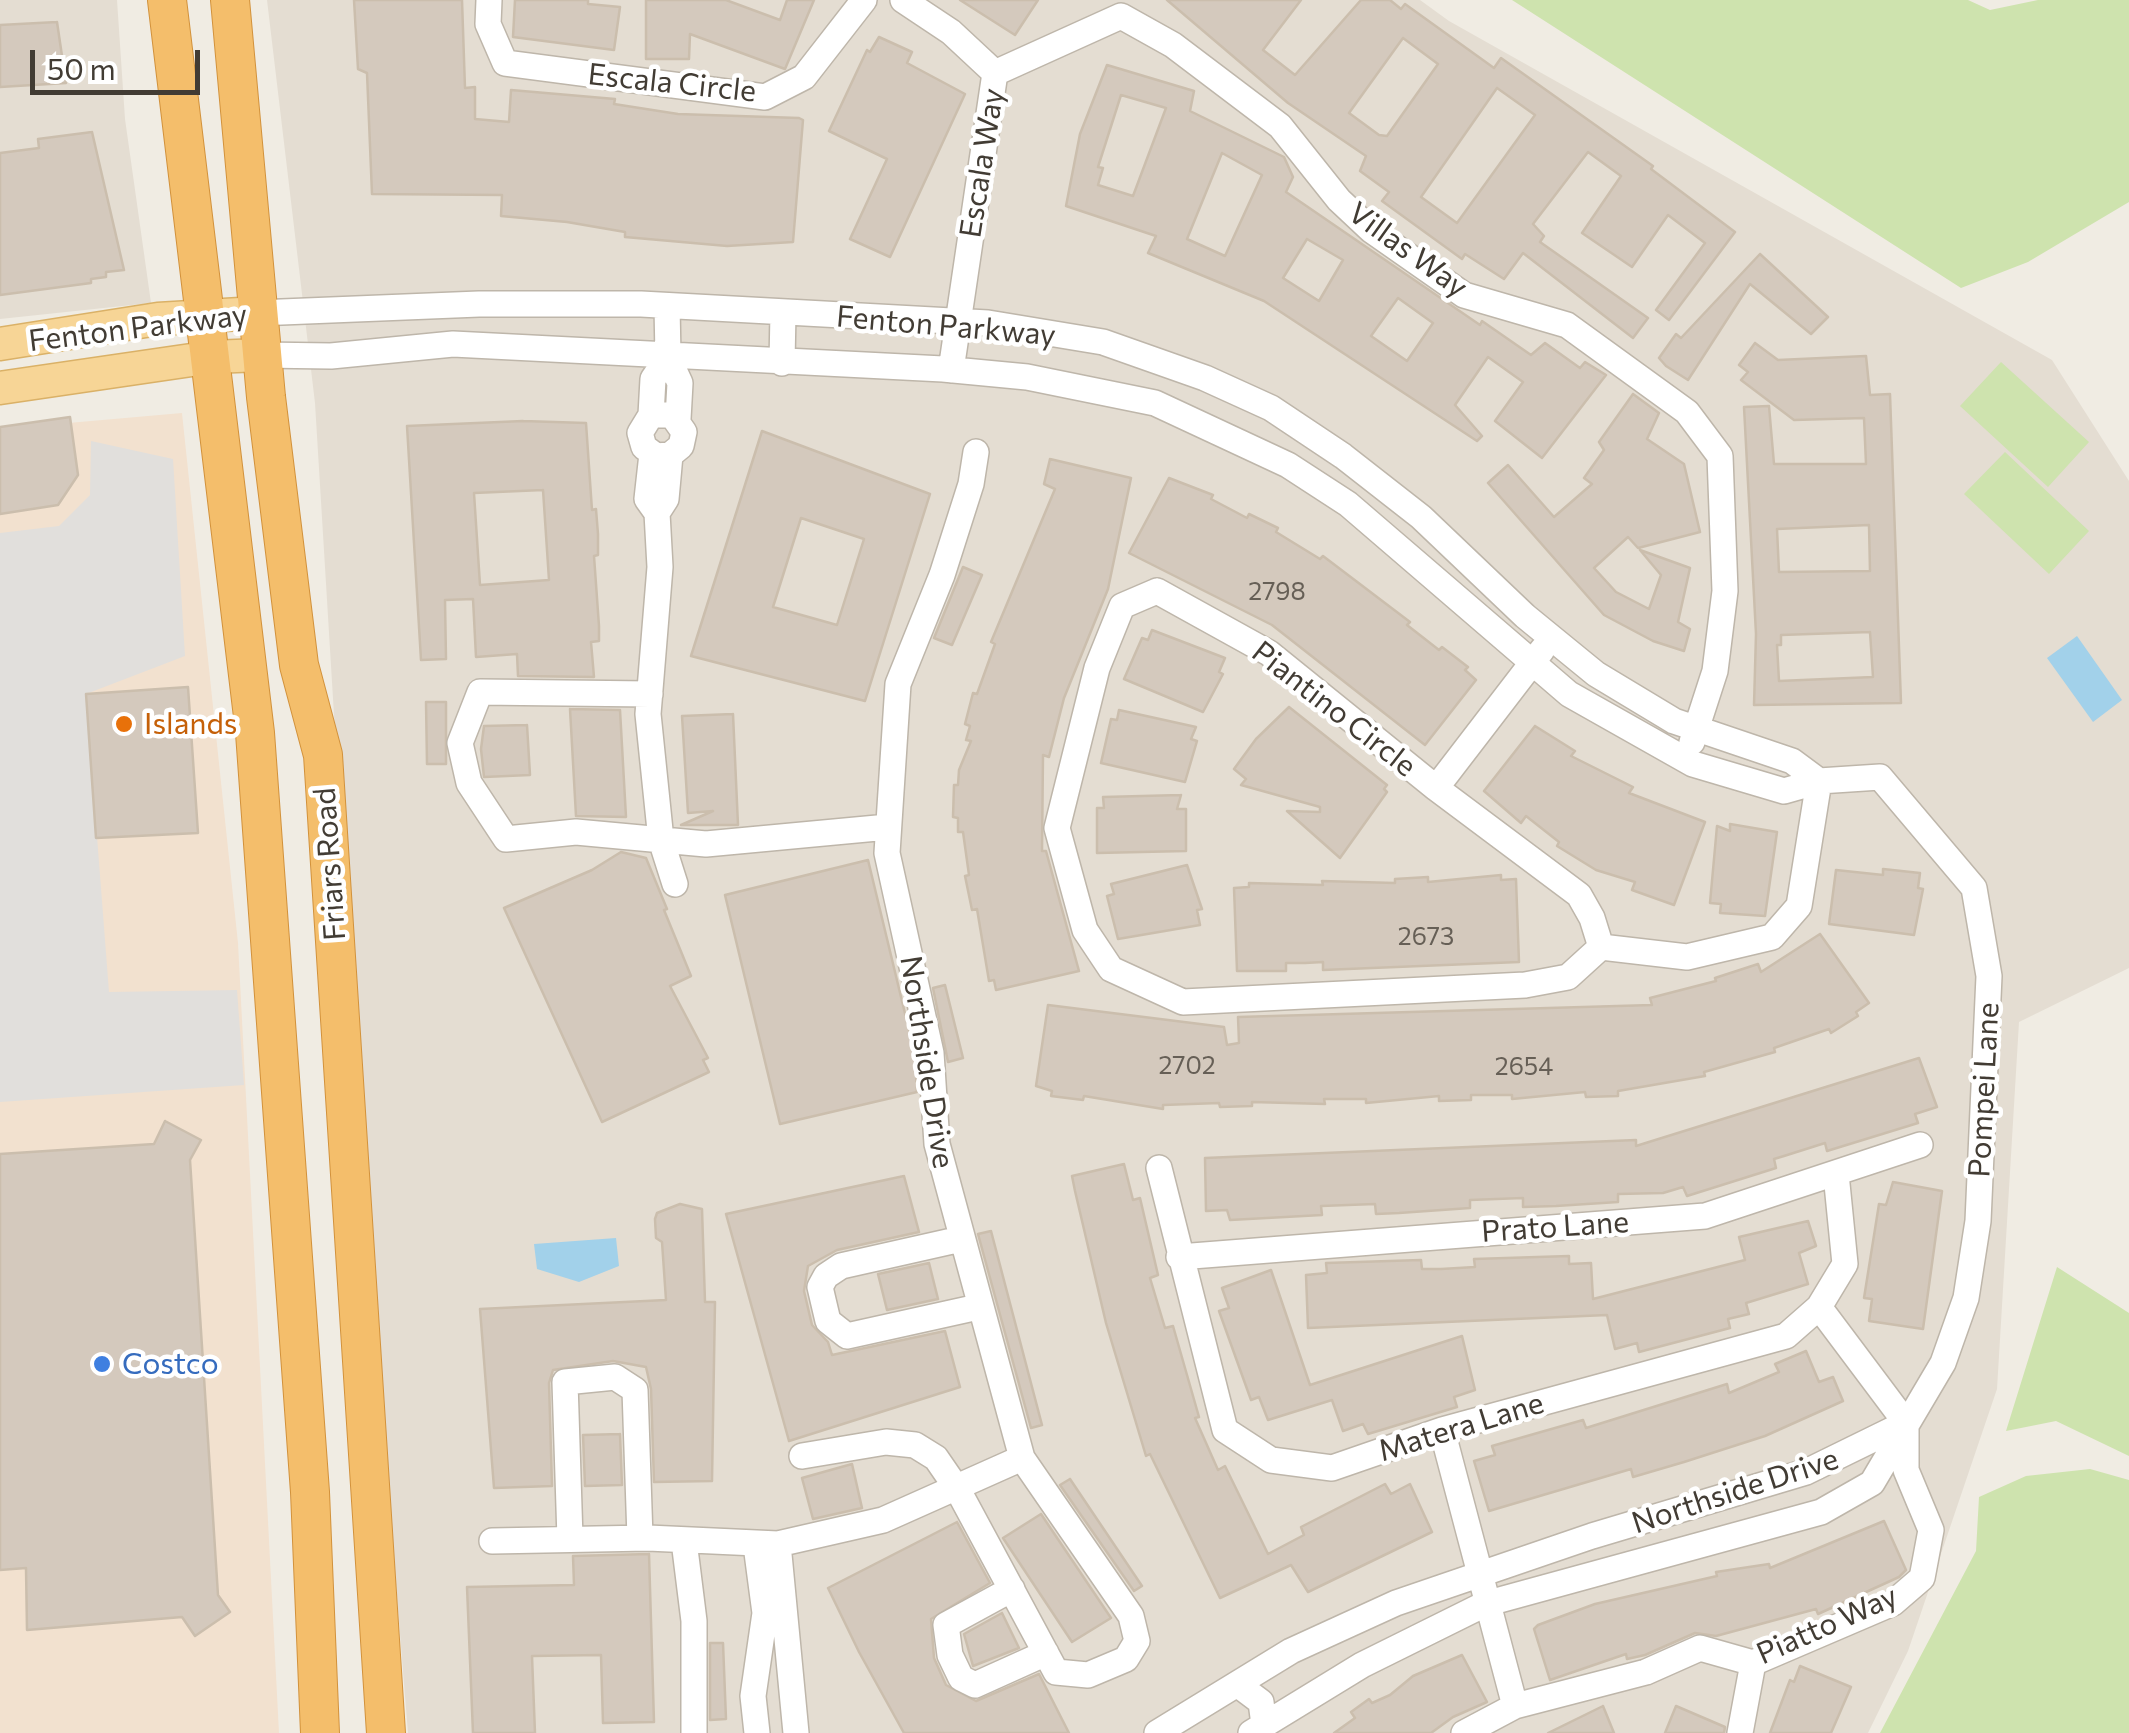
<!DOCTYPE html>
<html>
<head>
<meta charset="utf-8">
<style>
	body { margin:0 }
	#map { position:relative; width:2129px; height:1733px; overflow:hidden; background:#f0ece3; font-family:Commissioner,sans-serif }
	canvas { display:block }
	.scale { position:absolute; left:30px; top:50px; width:170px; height:45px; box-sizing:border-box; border:5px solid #423c34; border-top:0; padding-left:12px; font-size:30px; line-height:35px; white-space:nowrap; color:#423c34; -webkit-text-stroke:8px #fff; paint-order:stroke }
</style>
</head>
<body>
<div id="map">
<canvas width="2129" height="1733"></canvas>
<div class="scale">50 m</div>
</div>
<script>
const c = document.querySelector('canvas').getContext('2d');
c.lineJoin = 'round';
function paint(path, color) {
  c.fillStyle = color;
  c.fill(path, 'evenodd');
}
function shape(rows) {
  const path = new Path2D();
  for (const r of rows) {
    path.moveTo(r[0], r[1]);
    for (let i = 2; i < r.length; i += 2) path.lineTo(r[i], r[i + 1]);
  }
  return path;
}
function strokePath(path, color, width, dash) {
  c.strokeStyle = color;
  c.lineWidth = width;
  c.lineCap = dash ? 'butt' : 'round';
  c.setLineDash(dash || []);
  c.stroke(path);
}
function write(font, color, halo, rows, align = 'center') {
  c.font = font + ' Commissioner,sans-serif';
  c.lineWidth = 9;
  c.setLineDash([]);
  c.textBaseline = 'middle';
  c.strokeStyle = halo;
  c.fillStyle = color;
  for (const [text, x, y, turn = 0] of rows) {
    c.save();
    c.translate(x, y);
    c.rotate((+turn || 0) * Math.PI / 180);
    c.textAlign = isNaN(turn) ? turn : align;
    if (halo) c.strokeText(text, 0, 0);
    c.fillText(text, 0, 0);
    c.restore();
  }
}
const residential = shape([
	[0,0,117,0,125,119,151,303,0,319],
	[267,0,1420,0,1449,21,2052,360,2129,481,2129,968,2019,1022,1997,1389,1908,1651,1868,1733,408,1733,359,1125,315,403]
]);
const commercial = shape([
	[182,413,238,943,279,1733,0,1733,0,429]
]);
const green = shape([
	[1512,0,1968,0,1990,10,2038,0,2129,0,2129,202,2028,262,1961,288],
	[2001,362,2089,442,2048,487,1960,406],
	[2005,452,2089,531,2049,574,1964,494],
	[2057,1267,2129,1313,2129,1456,2056,1421,2006,1431],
	[2090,1469,2129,1480,2129,1733,1880,1733,1976,1551,1979,1497,2026,1476]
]);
const parking = shape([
	[91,441,173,459,185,656,86,694,109,992,237,990,244,1085,0,1102,0,533,59,526,90,495]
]);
const water = shape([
	[2077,636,2122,700,2093,722,2047,658],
	[616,1238,619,1266,579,1282,537,1269,534,1244]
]);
const building = shape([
	[354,0,462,0,465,88,475,87,475,119,509,122,511,90,615,99,614,104,678,114,799,118,803,120,793,242,727,246,625,237,625,232,567,222,501,216,502,195,372,194,367,73,358,69,354,0],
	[515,0,588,0,588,4,620,7,614,50,513,37,515,0],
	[646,0,726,0,780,20,787,0,814,0,785,69,690,34,689,59,646,59,646,0],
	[960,0,1038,0,1015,35,960,0],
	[1167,0,1301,0,1263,50,1295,75,1361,0,1390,0,1401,9,1405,4,1494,68,1501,58,1653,166,1651,169,1735,232,1669,320,1656,310,1705,243,1668,215,1632,267,1582,233,1621,176,1588,152,1533,224,1544,236,1540,242,1648,318,1633,338,1523,253,1504,279,1465,254,1462,259,1382,201,1389,192,1360,171,1366,156,1288,103,1167,0],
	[1403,38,1438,64,1387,136,1379,135,1349,113,1403,38],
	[1497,88,1535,115,1457,223,1421,197,1497,88],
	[57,22,66,83,0,87,0,25,57,22],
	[879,37,912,52,907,63,965,94,890,257,850,239,887,159,829,131,867,50,870,52,879,37],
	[1107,65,1194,91,1190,111,1284,157,1293,177,1286,192,1480,325,1482,321,1531,355,1545,343,1580,368,1585,362,1606,375,1542,458,1495,421,1523,382,1488,357,1455,405,1482,436,1477,441,1264,301,1148,253,1156,236,1066,206,1080,134,1107,65],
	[1121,95,1166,108,1133,196,1098,185,1103,168,1098,167,1121,95],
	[1222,153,1262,175,1225,256,1187,239,1222,153],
	[1307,239,1343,260,1319,301,1283,278,1307,239],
	[1398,298,1433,323,1407,361,1371,336,1398,298],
	[92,132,124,270,106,272,106,277,91,279,91,283,0,295,0,153,39,148,38,139,92,132],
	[1760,254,1828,317,1811,334,1750,284,1688,380,1666,366,1659,358,1676,334,1681,338,1760,254],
	[1755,343,1778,360,1866,356,1870,395,1890,394,1901,703,1754,705,1756,634,1744,407,1769,406,1774,464,1866,464,1864,418,1794,420,1741,380,1748,372,1739,365,1755,343],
	[1869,525,1870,571,1779,572,1777,529,1869,525],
	[1870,632,1873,677,1779,681,1777,645,1781,645,1781,635,1870,632],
	[1633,394,1659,413,1647,439,1684,464,1700,532,1638,548,1628,537,1594,568,1616,592,1649,609,1661,575,1640,550,1690,568,1678,622,1690,629,1684,651,1653,641,1604,615,1488,483,1508,465,1554,517,1592,484,1584,478,1604,450,1599,442,1633,394],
	[70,417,78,475,58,505,0,514,0,427,70,417],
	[523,421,586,423,592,510,596,509,598,534,598,555,594,556,599,626,599,641,591,642,594,677,518,676,517,654,476,657,473,599,445,600,446,659,421,660,407,426,523,421],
	[543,490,549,580,480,585,474,493,543,490],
	[762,431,930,494,865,701,691,656,762,431],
	[801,518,864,539,837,625,773,607,801,518],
	[1050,459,1131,478,1108,589,1064,698,1049,757,1043,755,1042,851,1046,851,1079,971,996,990,994,980,989,981,977,909,972,910,965,876,969,875,963,832,958,832,958,818,953,817,954,785,958,785,959,770,971,741,966,740,970,726,965,724,973,693,977,694,995,644,991,642,1055,489,1044,484,1050,459],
	[1169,478,1213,495,1211,499,1247,518,1249,514,1278,528,1276,532,1320,559,1323,556,1410,622,1407,625,1439,650,1442,647,1468,667,1465,670,1476,680,1425,745,1272,625,1129,553,1169,478],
	[963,567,982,575,952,645,934,638,963,567],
	[1152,630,1225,658,1219,672,1223,674,1203,712,1124,679,1142,638,1148,640,1152,630],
	[188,687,198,833,96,838,86,694,188,687],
	[426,702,446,702,446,764,427,764,426,702],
	[1289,707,1387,785,1384,789,1387,792,1340,858,1287,811,1320,812,1320,807,1241,785,1246,779,1234,769,1256,739,1289,707],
	[570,709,620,710,626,817,576,816,570,709],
	[1119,710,1196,727,1191,739,1197,741,1185,782,1101,763,1111,719,1117,720,1119,710],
	[733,714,738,825,681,825,713,811,688,813,682,716,733,714],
	[527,725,530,775,484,777,481,749,484,726,527,725],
	[1535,726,1575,751,1571,756,1633,787,1629,793,1705,822,1674,905,1632,890,1635,882,1596,870,1557,846,1559,842,1526,816,1521,823,1484,791,1535,726],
	[1181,795,1177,809,1186,809,1186,851,1097,853,1097,808,1104,808,1103,797,1181,795],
	[1730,824,1777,832,1765,916,1720,913,1721,904,1710,903,1717,826,1730,831,1730,824],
	[621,852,646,858,667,909,664,910,691,976,670,986,708,1058,703,1060,709,1072,602,1122,504,908,592,870,621,852],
	[868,860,915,1055,917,1092,780,1124,725,895,868,860],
	[1187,865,1202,909,1197,910,1200,925,1118,939,1107,896,1114,894,1111,884,1187,865],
	[1883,869,1920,873,1918,888,1923,889,1914,935,1829,924,1836,870,1883,875,1883,869],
	[1501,875,1501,880,1516,879,1519,962,1323,970,1323,962,1305,963,1286,963,1286,971,1237,971,1234,888,1249,887,1249,883,1323,885,1322,881,1395,883,1395,879,1428,877,1428,882,1501,875],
	[1820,934,1869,1003,1856,1012,1858,1016,1831,1033,1829,1029,1774,1048,1775,1052,1704,1072,1705,1076,1618,1091,1618,1096,1586,1097,1585,1092,1512,1099,1512,1095,1471,1095,1471,1100,1439,1101,1439,1096,1366,1103,1366,1099,1324,1099,1325,1104,1252,1102,1252,1106,1220,1107,1219,1103,1163,1105,1163,1109,1084,1096,1083,1100,1051,1096,1052,1091,1036,1086,1048,1005,1224,1027,1227,1045,1239,1043,1238,1017,1652,1005,1650,998,1716,981,1715,978,1758,964,1761,972,1820,934],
	[945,985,963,1058,948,1062,933,988,945,985],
	[1919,1058,1937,1107,1915,1114,1918,1123,1827,1151,1825,1143,1784,1156,1774,1159,1776,1168,1687,1196,1683,1187,1663,1193,1618,1194,1618,1202,1556,1206,1523,1207,1523,1198,1470,1200,1470,1208,1399,1213,1376,1214,1375,1204,1321,1206,1322,1215,1230,1220,1227,1210,1206,1211,1205,1158,1636,1140,1636,1146,1919,1058],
	[165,1121,201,1140,190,1160,218,1595,230,1612,195,1636,182,1617,27,1630,26,1568,0,1570,0,1154,154,1144,165,1121],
	[1124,1164,1133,1200,1140,1198,1158,1275,1150,1278,1165,1328,1173,1326,1199,1417,1195,1418,1218,1470,1225,1466,1268,1554,1304,1535,1301,1527,1385,1484,1391,1494,1410,1484,1432,1532,1308,1592,1291,1565,1220,1598,1150,1454,1146,1456,1106,1323,1075,1191,1072,1176,1124,1164],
	[904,1176,919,1232,837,1250,808,1266,804,1291,812,1325,828,1342,832,1355,945,1331,960,1387,789,1441,726,1214,904,1176],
	[1893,1182,1942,1191,1923,1329,1869,1321,1872,1299,1864,1298,1879,1204,1886,1205,1893,1182],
	[680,1204,702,1209,705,1302,715,1302,712,1481,654,1482,651,1389,646,1367,613,1361,553,1370,549,1383,552,1486,494,1488,480,1309,666,1300,662,1242,656,1238,655,1219,657,1213,680,1204],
	[1808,1221,1816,1246,1799,1253,1808,1284,1746,1303,1749,1314,1728,1319,1730,1328,1639,1352,1637,1343,1615,1349,1607,1315,1308,1328,1306,1275,1327,1273,1326,1263,1421,1260,1422,1269,1441,1269,1475,1267,1474,1259,1569,1256,1569,1264,1591,1263,1593,1299,1745,1260,1739,1237,1808,1221],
	[991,1231,1042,1425,1031,1428,978,1234,991,1231],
	[929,1263,938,1299,887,1310,878,1274,929,1263],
	[1271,1270,1310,1385,1462,1336,1475,1390,1454,1397,1457,1407,1368,1434,1363,1424,1343,1431,1332,1400,1268,1420,1259,1397,1251,1400,1219,1311,1229,1308,1222,1288,1271,1270],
	[1806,1351,1819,1382,1833,1377,1843,1401,1765,1436,1684,1462,1633,1477,1631,1469,1489,1511,1474,1461,1495,1455,1492,1446,1583,1420,1586,1428,1727,1384,1729,1393,1779,1372,1775,1364,1806,1351],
	[620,1434,622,1485,585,1486,583,1435,620,1434],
	[852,1464,862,1508,813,1519,802,1478,852,1464],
	[1070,1479,1142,1586,1134,1591,1060,1485,1070,1479],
	[1041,1514,1111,1618,1072,1642,1003,1538,1041,1514],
	[1884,1521,1906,1570,1899,1577,1818,1614,1816,1609,1716,1636,1695,1633,1645,1655,1627,1659,1626,1654,1550,1680,1534,1629,1538,1625,1595,1604,1717,1576,1716,1572,1769,1564,1770,1568,1884,1521],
	[957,1522,990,1583,931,1619,934,1658,946,1685,976,1701,1039,1674,1069,1733,904,1733,859,1652,828,1588,957,1522],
	[649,1554,654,1722,603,1723,601,1655,532,1656,535,1733,473,1733,467,1587,574,1585,573,1556,649,1554],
	[1002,1613,1019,1648,973,1666,964,1634,1002,1613],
	[710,1643,723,1643,726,1719,710,1720,710,1643],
	[1462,1655,1487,1702,1453,1717,1431,1733,1334,1733,1355,1718,1351,1712,1369,1699,1372,1703,1390,1695,1413,1676,1462,1655],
	[1800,1666,1851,1687,1831,1733,1770,1733,1790,1680,1794,1682,1800,1666],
	[1603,1706,1614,1733,1548,1733,1603,1706],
	[1676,1706,1725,1727,1724,1733,1665,1733,1676,1706]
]);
const minor = shape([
	[489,0,488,24,505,63,765,97,804,77,864,0],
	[903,0,951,32,995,73,951,370],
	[995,73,1121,16,1173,45,1280,126,1339,200,1371,230,1464,295,1567,325,1687,412,1720,456,1725,591,1715,671,1692,742],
	[667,306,668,357,680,383,678,419],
	[257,313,479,304,641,304,988,323,1103,342,1205,378,1271,408,1343,456,1421,517,1525,616,1596,674,1674,721,1792,761,1819,781],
	[261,355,331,356,453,344,943,369,1027,377,1155,403,1288,465,1348,504,1569,694,1693,764,1784,791,1819,781,1880,777,1974,888,1989,976,1978,1221,1966,1298,1943,1363,1872,1483,1821,1512,1485,1604,1362,1665,1251,1733],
	[782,363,783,312],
	[651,415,653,379,668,357],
	[652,454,647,499,657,513,660,567,648,714,661,840,675,884],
	[657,513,666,499,670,455,681,446,684,432,672,415,651,415,640,433,644,447,656,456,670,455],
	[1157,591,1269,653,1436,788,1579,895,1592,918,1601,947,1568,977,1525,985,1183,1002,1111,969,1085,930,1057,828,1097,668,1122,606,1157,591],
	[650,694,480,692,460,743,469,783,506,839,576,832,706,844,888,827],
	[1436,788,1542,650],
	[1601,947,1687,957,1772,937,1799,906,1819,781],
	[1159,1168,1225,1430,1271,1460,1332,1468,1442,1430,1786,1336,1819,1307,1845,1264,1836,1174],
	[961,1239,841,1266,826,1276,820,1287,828,1321,847,1336,978,1307],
	[1179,1257,1705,1216,1920,1145],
	[1819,1307,1906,1423],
	[1442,1430,1515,1706],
	[802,1456,886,1442,915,1445,936,1458,958,1490,1056,1672,1088,1675,1126,1659,1137,1641,1131,1616,1022,1458,937,1144,931,1053,887,853,898,684,942,575,971,484,976,452],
	[570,1539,565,1382,615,1377,635,1390,640,1538],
	[492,1541,648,1538,778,1544,883,1520,1022,1458],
	[684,1541,694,1621,694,1733],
	[778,1544,796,1733],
	[756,1545,765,1613,753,1696,757,1733],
	[1012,1589,946,1625,950,1655,961,1678,975,1685,1046,1653],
	[1237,1684,1261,1702,1264,1725],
	[1157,1733,1291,1651,1396,1603,1592,1536,1806,1472,1906,1423],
	[1464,1733,1515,1706,1646,1672,1700,1648,1753,1663,1893,1603,1922,1578,1931,1530,1906,1470,1906,1428],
	[1740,1733,1753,1663]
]);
const major = shape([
	[0,344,158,319,257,313],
	[0,388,212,357,261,355]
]);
const highway = shape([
	[167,0,255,733,310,1492,320,1733],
	[230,0,266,397,299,665,323,755,386,1733]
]);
const markers = [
	[124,724,10,"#e8710a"],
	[102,1364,10,"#3f7fe0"]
];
const numberNames = [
	["2798",1277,592],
	["2673",1426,937],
	["2702",1187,1066],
	["2654",1524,1067]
];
const streetNames = [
	["Escala Circle",672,83,6],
	["Escala Way",982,163,-81],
	["Villas Way",1408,250,36],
	["Fenton Parkway",946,326,5],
	["Fenton Parkway",138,328,-7],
	["Piantino Circle",1334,709,38],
	["Friars Road",330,864,-94],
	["Northside Drive",927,1062,81],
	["Pompei Lane",1984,1090,-87],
	["Prato Lane",1555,1227,-4],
	["Matera Lane",1461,1427,-17],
	["Northside Drive",1735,1491,-18],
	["Piatto Way",1827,1625,-24]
];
const foodNames = [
	["Islands",144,724]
];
const shopNames = [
	["Costco",122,1364]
];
paint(residential, '#e4ddd2');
paint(commercial, '#f2e1cf');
paint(green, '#cee3ae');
paint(parking, '#e1dfdc');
paint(water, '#a2d1ea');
paint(building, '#d4c9bd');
strokePath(building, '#cbbead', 2.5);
strokePath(minor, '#beb6aa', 28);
strokePath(major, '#dab167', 35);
strokePath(highway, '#d2923c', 40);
strokePath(minor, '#fff', 25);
strokePath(major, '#f7d596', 32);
strokePath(highway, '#f4be6b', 38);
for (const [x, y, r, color] of markers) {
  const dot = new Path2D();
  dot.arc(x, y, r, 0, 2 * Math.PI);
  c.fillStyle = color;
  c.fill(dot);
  strokePath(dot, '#fff', 4);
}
write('25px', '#665f56', null, numberNames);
write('30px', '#423c34', '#fff', streetNames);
write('30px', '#c56008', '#fff', foodNames, 'left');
write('30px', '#366cbe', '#fff', shopNames, 'left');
</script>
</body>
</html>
